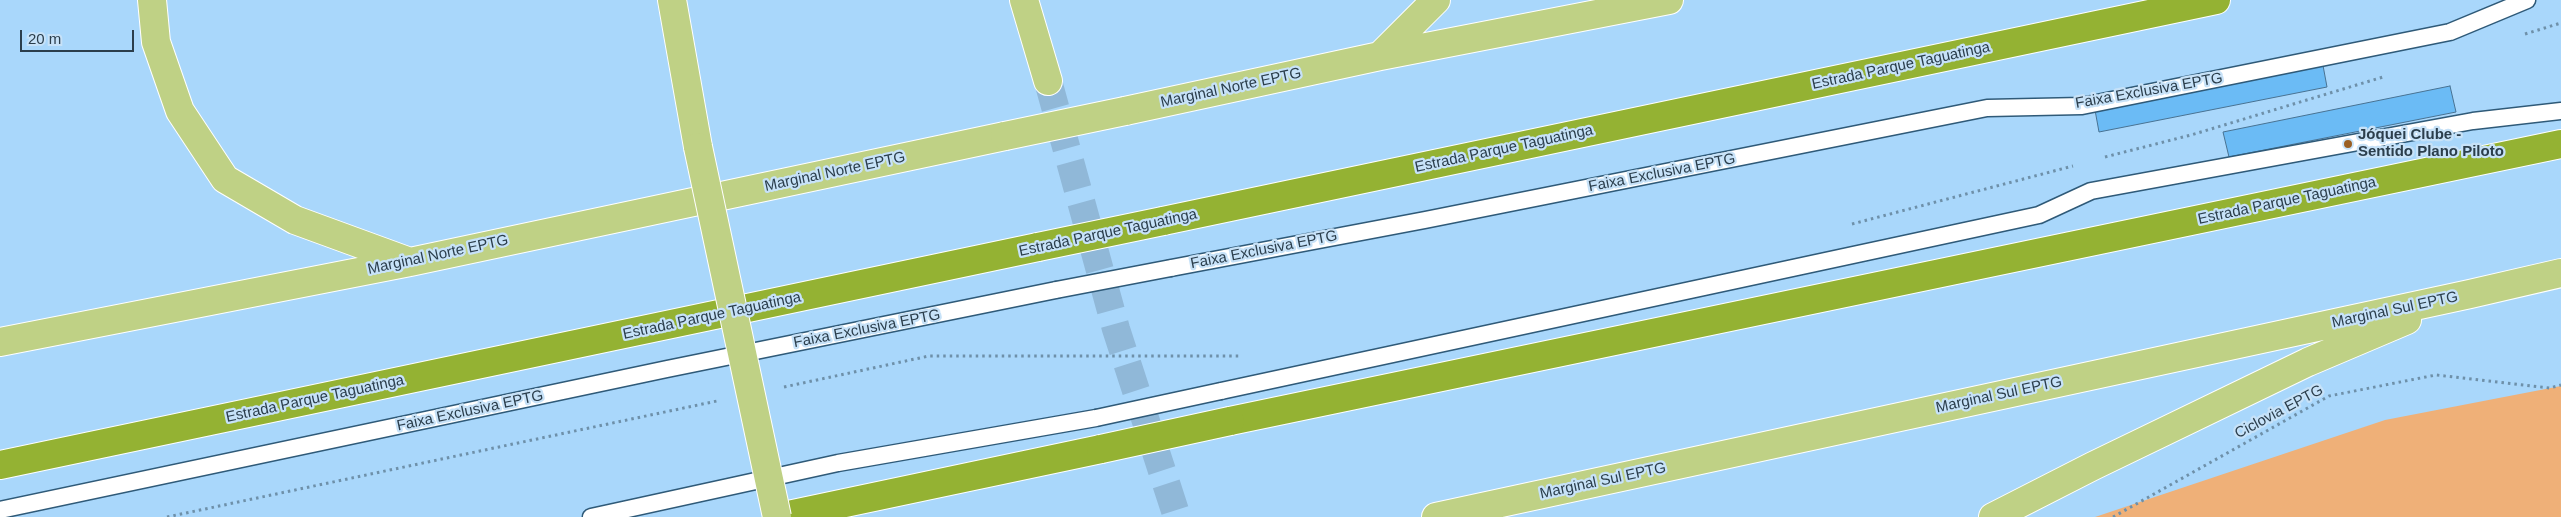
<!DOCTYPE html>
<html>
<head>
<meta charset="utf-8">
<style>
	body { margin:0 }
	#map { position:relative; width:2561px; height:517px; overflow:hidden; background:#a9d7fb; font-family:Arial,sans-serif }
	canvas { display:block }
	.scale { position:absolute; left:20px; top:30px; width:114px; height:22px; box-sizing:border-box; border:2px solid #2b3e4c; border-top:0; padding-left:6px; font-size:15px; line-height:18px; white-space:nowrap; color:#2b3e4c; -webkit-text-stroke:4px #c7e2f8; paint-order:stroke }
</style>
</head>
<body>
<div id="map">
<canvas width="2561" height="517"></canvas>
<div class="scale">20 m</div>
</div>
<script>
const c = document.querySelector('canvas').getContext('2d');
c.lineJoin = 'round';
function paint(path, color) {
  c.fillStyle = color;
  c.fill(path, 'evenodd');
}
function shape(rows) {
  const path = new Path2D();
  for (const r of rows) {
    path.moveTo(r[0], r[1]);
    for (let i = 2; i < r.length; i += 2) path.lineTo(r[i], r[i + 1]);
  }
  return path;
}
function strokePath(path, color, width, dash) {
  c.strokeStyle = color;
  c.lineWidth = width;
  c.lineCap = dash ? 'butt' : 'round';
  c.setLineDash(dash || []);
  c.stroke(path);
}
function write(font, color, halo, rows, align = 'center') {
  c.font = font + ' Arial,sans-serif';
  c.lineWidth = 4.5;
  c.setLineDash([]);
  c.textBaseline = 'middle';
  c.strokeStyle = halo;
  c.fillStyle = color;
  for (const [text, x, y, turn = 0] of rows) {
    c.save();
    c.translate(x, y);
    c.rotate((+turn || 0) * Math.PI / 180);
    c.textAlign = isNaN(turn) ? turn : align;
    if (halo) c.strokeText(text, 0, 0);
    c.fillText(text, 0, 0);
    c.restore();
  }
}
const green = shape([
	[2561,386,2561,517,2095,517,2385,420]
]);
const building = shape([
	[2322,60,2327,87,2099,132,2095,110,2322,60],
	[2450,86,2456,112,2229,157,2223,132,2450,86]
]);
const primaryTunnel = shape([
	[1048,81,1116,329,1177,517]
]);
const path = shape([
	[2525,34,2561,23],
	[2105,157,2191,135,2383,77],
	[1852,224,2073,166],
	[784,387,929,356,1240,356],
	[167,517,717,401],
	[2113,517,2329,396,2436,375,2550,388,2561,385]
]);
const service = shape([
	[1171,268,1425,220,1987,108,2082,106,2450,32,2527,0],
	[1221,391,2039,215,2091,191,2473,121,2561,111],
	[0,510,667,369,1056,290],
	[591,517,838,463,1096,418]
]);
const primary = shape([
	[152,0,156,42,180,111,225,179,295,220,410,262],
	[672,0,698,147],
	[1024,0,1048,81],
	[1380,56,1436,0],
	[1125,111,1380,56,1669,0],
	[0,342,410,262,1005,136],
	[1436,517,2470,294,2561,273],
	[1993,517,2093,466,2308,362,2407,320]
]);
const motorway = shape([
	[1163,221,2216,0],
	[1230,421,2561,144],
	[0,465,1038,247],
	[779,517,1101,449]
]);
const serviceBridge = shape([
	[1056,290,1171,268],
	[1096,418,1221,391]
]);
const primaryBridge = shape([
	[1005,136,1125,111],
	[698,147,777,517]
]);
const motorwayBridge = shape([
	[1038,247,1163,221],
	[1101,449,1230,421]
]);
const markers = [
	[2348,144,5,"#9b5f22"]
];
const streetNames = [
	["Estrada Parque Taguatinga",1901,66,-12],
	["Marginal Norte EPTG",1231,88,-12],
	["Faixa Exclusiva EPTG",2149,91,-10],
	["Estrada Parque Taguatinga",1504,149,-12],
	["Marginal Norte EPTG",835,172,-12],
	["Faixa Exclusiva EPTG",1662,173,-11],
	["Estrada Parque Taguatinga",2287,201,-12],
	["Estrada Parque Taguatinga",1108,233,-12],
	["Faixa Exclusiva EPTG",1264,250,-11],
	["Marginal Norte EPTG",438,255,-12],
	["Marginal Sul EPTG",2395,310,-12],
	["Estrada Parque Taguatinga",712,316,-12],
	["Faixa Exclusiva EPTG",867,329,-11],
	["Marginal Sul EPTG",1999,395,-12],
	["Estrada Parque Taguatinga",315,399,-12],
	["Faixa Exclusiva EPTG",470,411,-12],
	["Ciclovia EPTG",2279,412,-28],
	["Marginal Sul EPTG",1603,481,-12]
];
const poiNames = [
	["Jóquei Clube -",2358,135],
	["Sentido Plano Piloto",2358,152]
];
paint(green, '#efb078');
paint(building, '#6bbbf5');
strokePath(building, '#487292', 1);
strokePath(primaryTunnel, '#90b8d8', 28, [28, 14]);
strokePath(service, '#2f5a78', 19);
strokePath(primary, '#fff', 30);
strokePath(motorway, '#fff', 30);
strokePath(path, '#6e90a9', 3, [2.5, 4]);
strokePath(service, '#fff', 16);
strokePath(primary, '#bfd185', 28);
strokePath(motorway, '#94b233', 28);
strokePath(serviceBridge, '#2f5a78', 19, []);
strokePath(primaryBridge, '#fff', 30, []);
strokePath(motorwayBridge, '#fff', 30, []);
strokePath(serviceBridge, '#fff', 16);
strokePath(primaryBridge, '#bfd185', 28);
strokePath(motorwayBridge, '#94b233', 28);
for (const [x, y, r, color] of markers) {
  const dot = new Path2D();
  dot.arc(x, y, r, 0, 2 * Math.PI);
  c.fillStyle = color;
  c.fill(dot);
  strokePath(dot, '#c7e2f8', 2);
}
write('15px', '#2b3e4c', '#c7e2f8', streetNames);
write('bold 15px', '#2b3e4c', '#c7e2f8', poiNames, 'left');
</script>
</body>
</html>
